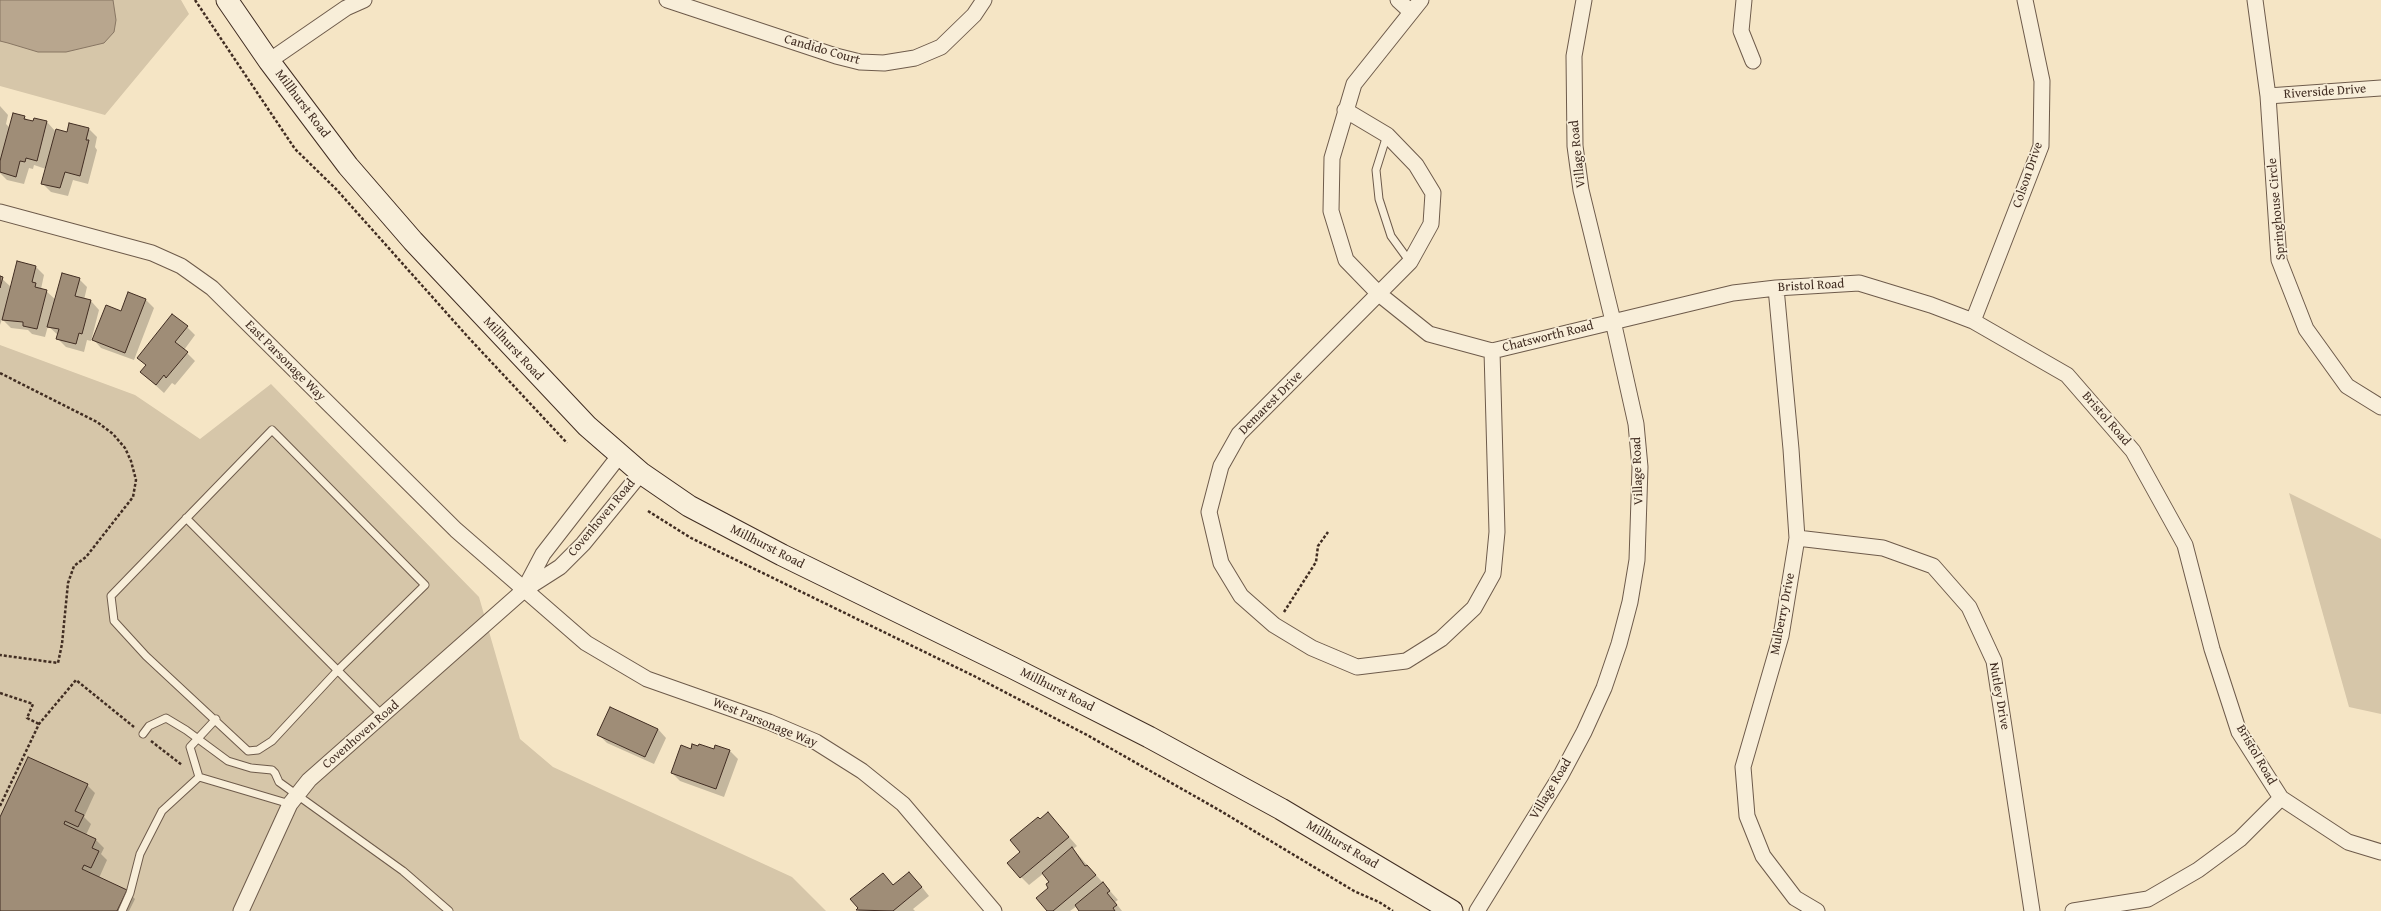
<!DOCTYPE html>
<html>
<head>
<meta charset="utf-8">
<style>
	body { margin:0 }
	canvas { display:block; background:#f5e5c5 }
</style>
</head>
<body>
<canvas width="2381" height="911"></canvas>
<script>
const c = document.querySelector('canvas').getContext('2d');
c.lineJoin = 'round';
function paint(path, color) {
  c.fillStyle = color;
  c.fill(path, 'evenodd');
}
function shape(rows) {
  const path = new Path2D();
  for (const r of rows) {
    path.moveTo(r[0], r[1]);
    for (let i = 2; i < r.length; i += 2) path.lineTo(r[i], r[i + 1]);
  }
  return path;
}
function strokePath(path, color, width, dash) {
  c.strokeStyle = color;
  c.lineWidth = width;
  c.lineCap = dash ? 'butt' : 'round';
  c.setLineDash(dash || []);
  c.stroke(path);
}
function write(font, color, halo, rows, align = 'center') {
  c.font = font + ' "Gentium Book Plus",serif';
  c.lineWidth = 3.5;
  c.setLineDash([]);
  c.textBaseline = 'middle';
  c.strokeStyle = halo;
  c.fillStyle = color;
  for (const [text, x, y, turn = 0] of rows) {
    c.save();
    c.translate(x, y);
    c.rotate((+turn || 0) * Math.PI / 180);
    c.textAlign = isNaN(turn) ? turn : align;
    if (halo) c.strokeText(text, 0, 0);
    c.fillText(text, 0, 0);
    c.restore();
  }
}
const green = shape([
	[0,0,181,0,189,14,105,115,0,86],
	[0,345,135,395,200,439,271,384,479,597,520,739,553,767,792,877,826,911,0,911],
	[2289,493,2381,539,2381,714,2349,707]
]);
const water = shape([
	[0,0,113,0,116,20,114,32,104,43,66,52,38,52,8,43,0,41,0,0]
]);
const shadow = shape([
	[0,106,8,115,6,124,10,128,24,117,29,121,33,122,34,119,47,122,56,132,68,133,89,129,97,137,95,147,97,150,88,184,73,180,68,196,51,192,42,183,46,169,34,165,33,169,29,168,24,184,7,180,0,173],
	[18,262,36,267,44,275,41,289,46,291,56,300,79,279,87,287,84,300,91,301,99,310,91,341,87,340,84,352,66,347,57,338,58,335,48,326,45,337,32,334,28,330,11,328,2,319,0,325,0,277,11,287],
	[129,293,146,300,154,308,134,360,101,348,93,339,121,312],
	[187,327,195,335,184,350,195,361,175,385,172,383,164,393,141,372,147,366,138,357],
	[658,729,666,738,654,764,607,743,598,734],
	[699,747,730,751,738,759,724,797,680,781,672,773,691,750],
	[87,785,95,793,84,817,91,824,86,835,95,839,104,848,101,854,107,860,99,878,126,890,135,899,129,911,0,911,0,820],
	[1048,813,1077,846,1073,849,1118,900,1115,902,1122,911,1081,911,1077,906,1070,911,1048,911,1051,882,1044,873,1029,885,1021,877,1021,852,1040,820],
	[883,874,894,886,917,881,929,896,913,909,915,911,858,911]
]);
const building = shape([
	[13,113,25,116,24,119,33,121,34,118,47,121,37,161,26,158,25,162,20,161,16,177,0,172,0,161,13,113],
	[69,123,89,128,86,140,89,140,80,176,65,172,60,188,41,184,56,129,67,132,69,123],
	[17,261,36,266,32,282,36,283,35,287,47,290,37,329,23,326,23,322,2,320,17,261],
	[62,273,80,278,75,296,91,300,82,334,79,333,76,344,56,339,59,329,47,327,62,273],
	[0,276,3,277,0,288,0,276],
	[128,292,146,299,125,353,92,340,106,305,121,311,128,292],
	[172,314,188,326,175,342,188,352,166,378,164,375,156,385,140,372,146,365,137,358,172,314],
	[610,707,658,729,645,757,597,735,610,707],
	[692,744,698,746,699,744,714,749,715,745,730,750,716,789,671,773,681,745,691,749,692,744],
	[28,757,88,784,75,811,84,815,78,827,65,821,64,824,96,839,92,848,99,851,91,868,84,865,82,869,127,890,117,911,0,911,0,817,28,757],
	[1048,812,1069,837,1020,878,1007,863,1020,852,1010,840,1038,817,1040,819,1048,812],
	[1072,847,1085,866,1087,865,1096,875,1053,911,1047,911,1036,898,1048,888,1046,884,1049,882,1042,873,1072,847],
	[909,872,922,887,893,911,856,910,858,908,850,899,883,873,893,885,909,872],
	[1103,882,1110,891,1107,893,1117,905,1113,908,1115,911,1079,911,1075,905,1103,882]
]);
const path = shape([
	[195,0,295,149,336,189,468,337,567,443],
	[0,373,97,422,113,434,125,448,131,461,136,480,133,497,86,557,74,566,68,583,62,644,58,663,0,655],
	[648,511,691,538,976,677,1087,735,1219,810,1354,891,1379,902,1393,911],
	[1284,612,1316,562,1318,546,1328,532],
	[0,693,33,704,27,718,39,724],
	[151,741,182,765],
	[0,806,39,724,76,680,134,727]
]);
const lane = shape([
	[1387,135,1376,170,1379,199,1391,236,1410,262],
	[272,430,425,585,338,670,272,741,258,750,248,751,146,656,114,621,111,596,272,430],
	[186,518,383,716],
	[143,734,149,726,166,718,186,730,228,761,251,768,272,770,275,773,279,782,403,871,449,911],
	[199,777,190,747,216,719],
	[122,911,130,893,140,854,162,811,199,777,290,804]
]);
const street = shape([
	[667,0,836,56,860,62,884,63,915,58,941,47,974,15,984,0],
	[1398,0,1411,12],
	[1421,0,1354,84,1332,158,1331,211,1346,260,1379,294,1429,334,1492,351,1733,293,1776,288,1859,283,1931,305,1973,321,2067,375,2133,451,2185,545,2212,649,2239,732,2281,798,2348,842,2381,852],
	[1744,0,1741,31,1753,61],
	[2255,0,2268,96,2279,260,2306,329,2347,386,2381,407],
	[269,61,346,8,364,0],
	[2268,96,2381,88],
	[1345,110,1387,135,1416,165,1433,193,1431,224,1410,262,1239,434,1221,466,1209,512,1221,563,1241,596,1274,625,1312,648,1357,667,1406,661,1441,639,1474,608,1493,574,1497,532,1492,351],
	[0,212,152,253,181,266,212,288,456,530,586,643,647,679,769,722,816,742,862,771,903,804,994,911],
	[1776,288,1791,449,1797,538,1781,636,1743,767,1747,816,1763,856,1795,898,1817,911],
	[1973,321,2041,146,2042,81,2025,0],
	[619,456,543,554,524,590,560,567,583,544,641,473],
	[1797,538,1883,548,1933,566,1969,607,1994,661,2032,911],
	[241,911,290,804,309,780,524,590],
	[1477,911,1561,775,1584,732,1604,688,1619,644,1630,602,1637,560,1640,467,1636,424,1613,321,1581,190,1575,146,1574,56,1584,0],
	[2073,911,2148,899,2198,870,2240,839,2281,798]
]);
const secondary = shape([
	[227,0,269,61,348,166,413,241,587,426,641,473,689,506,782,555,1013,668,1149,737,1281,809,1452,911]
]);
const streetNames = [
	["Candido Court",822,50,16],
	["Riverside Drive",2325,92,-4],
	["Millhurst Road",302,104,53],
	["Village Road",1578,154,-96],
	["Colson Drive",2028,175,-71],
	["Springhouse Circle",2277,209,-95],
	["Bristol Road",1811,286,-3],
	["Chatsworth Road",1548,337,-14],
	["Millhurst Road",513,349,47],
	["East Parsonage Way",285,361,45],
	["Demarest Drive",1271,403,-45],
	["Bristol Road",2106,419,49],
	["Village Road",1638,471,-92],
	["Covenhoven Road",602,518,-50],
	["Millhurst Road",767,547,27],
	["Mulberry Drive",1783,614,-79],
	["Millhurst Road",1057,690,27],
	["Nutley Drive",1999,696,80],
	["West Parsonage Way",765,723,22],
	["Covenhoven Road",361,735,-41],
	["Bristol Road",2256,755,60],
	["Village Road",1551,789,-59],
	["Millhurst Road",1342,845,31]
];
paint(green, '#d6c6a9');
paint(water, '#b8a68e');
strokePath(water, '#887663', 1);
paint(shadow, '#0003');
paint(building, '#9f8d77');
strokePath(building, '#412d22', 1);
strokePath(lane, '#6e5b4b', 9);
strokePath(street, '#6e5b4b', 17);
strokePath(secondary, '#412d22', 23);
strokePath(path, '#412d22', 2.5, [3, 2]);
strokePath(lane, '#f8eed9', 7);
strokePath(street, '#f8eed9', 15);
strokePath(secondary, '#f8eed9', 21);
write('13px', '#412d22', '#f8eed9', streetNames);
</script>
</body>
</html>
